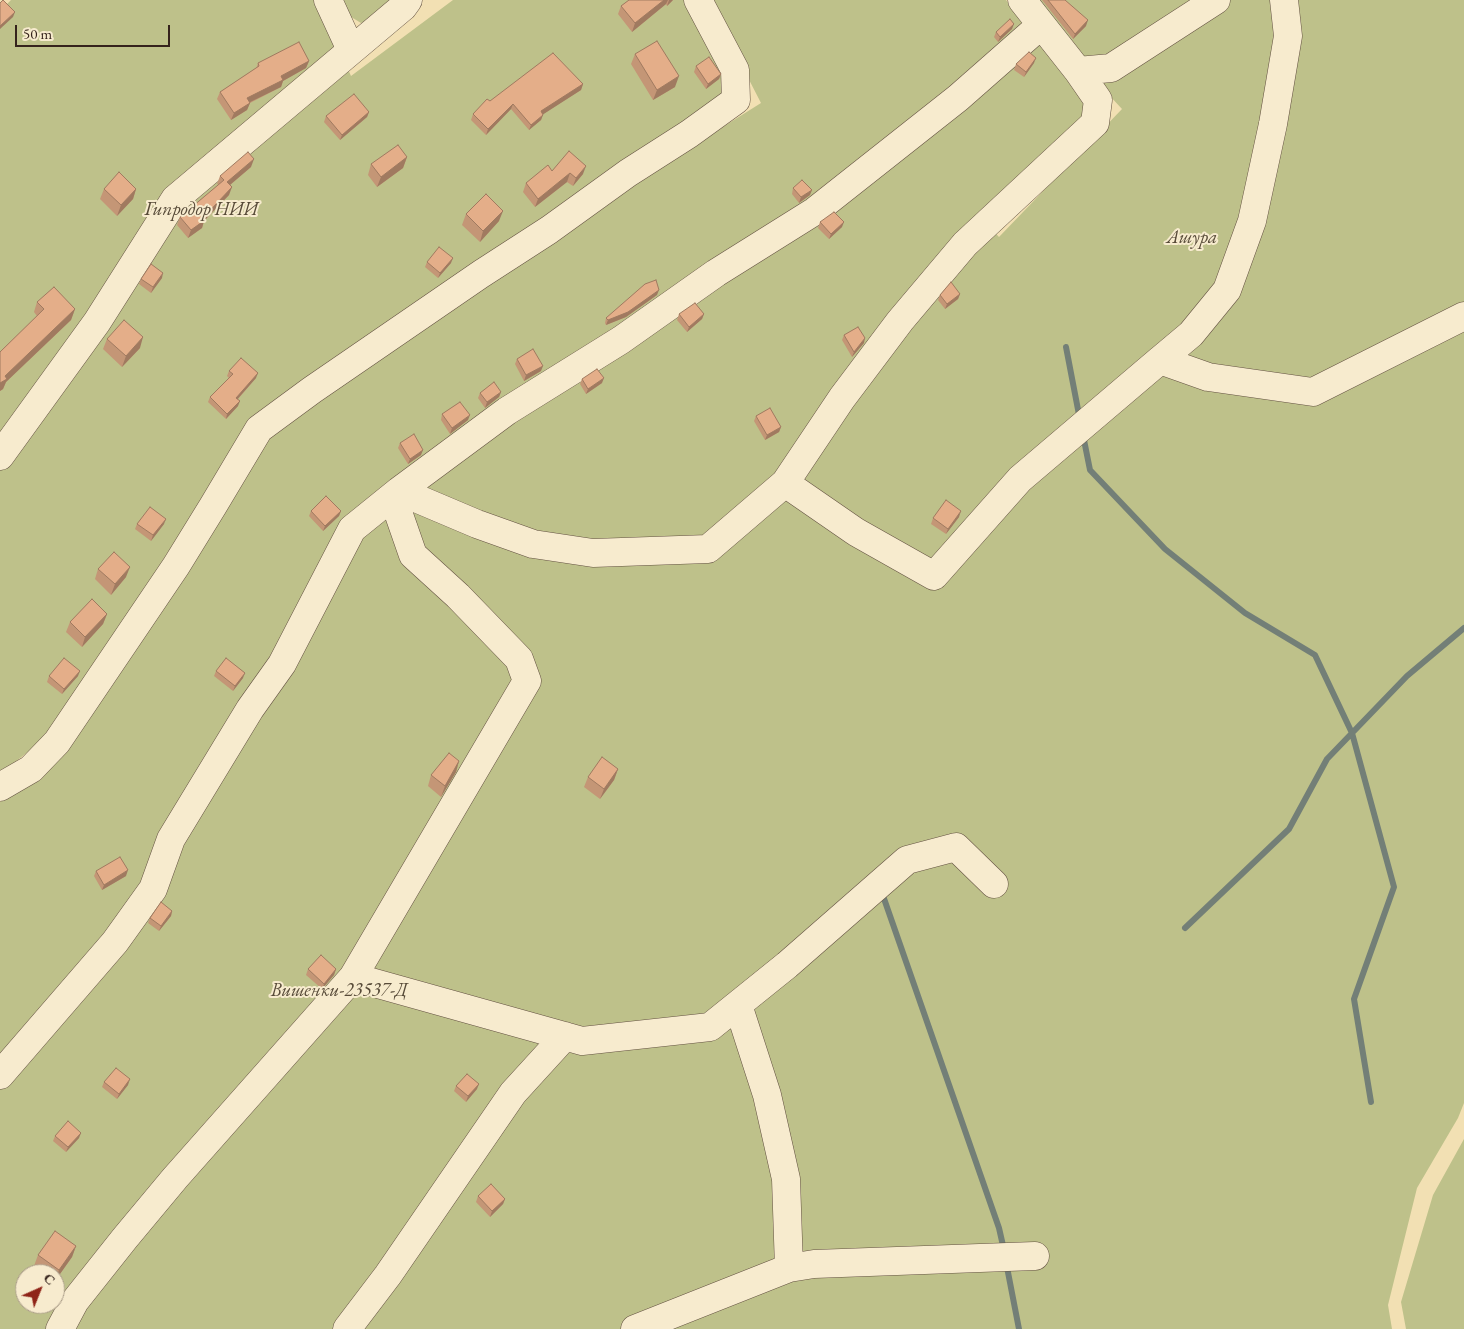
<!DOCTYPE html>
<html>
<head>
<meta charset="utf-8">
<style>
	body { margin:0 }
	#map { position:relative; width:1464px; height:1329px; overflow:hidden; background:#f2e0b3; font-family:"EB Garamond",serif }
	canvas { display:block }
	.north { position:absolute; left:15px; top:1264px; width:50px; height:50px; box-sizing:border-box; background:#f7ebce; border:1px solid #a99b87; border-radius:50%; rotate:44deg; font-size:14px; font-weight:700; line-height:20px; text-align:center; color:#35231c }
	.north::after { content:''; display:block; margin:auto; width:18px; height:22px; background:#8f2418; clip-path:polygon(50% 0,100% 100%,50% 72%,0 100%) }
	.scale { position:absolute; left:15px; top:25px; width:155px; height:22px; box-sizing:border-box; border:2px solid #35231c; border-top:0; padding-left:6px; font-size:15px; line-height:18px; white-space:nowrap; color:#35231c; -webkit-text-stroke:4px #f7ebce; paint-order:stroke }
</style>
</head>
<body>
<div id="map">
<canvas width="1464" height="1329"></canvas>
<div class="north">С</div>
<div class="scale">50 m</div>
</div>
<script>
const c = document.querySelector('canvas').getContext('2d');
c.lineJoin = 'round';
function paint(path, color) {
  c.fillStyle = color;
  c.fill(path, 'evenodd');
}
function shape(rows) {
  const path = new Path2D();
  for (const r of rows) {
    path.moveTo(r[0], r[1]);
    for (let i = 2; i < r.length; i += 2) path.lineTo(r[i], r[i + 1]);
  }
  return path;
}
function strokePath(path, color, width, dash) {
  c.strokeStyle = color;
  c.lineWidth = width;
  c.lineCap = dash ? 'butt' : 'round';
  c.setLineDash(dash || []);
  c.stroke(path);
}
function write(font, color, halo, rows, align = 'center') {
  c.font = font + ' "EB Garamond",serif';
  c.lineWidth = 4;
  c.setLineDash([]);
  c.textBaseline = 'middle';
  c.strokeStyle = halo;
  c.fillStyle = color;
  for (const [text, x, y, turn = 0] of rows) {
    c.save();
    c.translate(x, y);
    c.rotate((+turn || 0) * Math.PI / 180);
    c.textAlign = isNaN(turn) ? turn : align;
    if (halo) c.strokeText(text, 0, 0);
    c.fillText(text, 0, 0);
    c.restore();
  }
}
const green = shape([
	[11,0,317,0,351,76,453,0,693,0,724,73,726,98,255,418,203,509,168,552,59,727,0,774,0,11],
	[339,0,391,0,380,14,361,23,343,12],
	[708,0,1006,0,1062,69,1090,111,981,218,999,237,1122,109,1096,81,1032,0,1464,0,1464,1103,1458,1118,1417,1188,1388,1305,1392,1329,0,1329,0,802,30,785,264,433,554,233,761,103],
	[25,1274,55,1274,55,1304,25,1304],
	[1464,1139,1464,1329,1406,1329,1401,1302,1433,1195]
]);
const stream = shape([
	[1066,347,1080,420],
	[1083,435,1090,470,1165,549,1245,613,1315,655,1352,733,1394,887,1354,999,1371,1102],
	[881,890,999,1228,1004,1250],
	[1185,928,1289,829,1327,759,1407,676,1464,628],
	[1006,1262,1019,1329]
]);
const minor = shape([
	[328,0,351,50],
	[1078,71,1111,68,1216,0],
	[1160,360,1191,334,1227,290,1252,221,1273,124,1288,36,1284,0],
	[0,456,97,322,175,199,403,7,408,0],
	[785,483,842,398,900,321,965,244,1095,123,1098,100,1078,71,1022,0],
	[0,787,31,769,57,742,176,566,213,506,259,429,312,390,481,274,549,230,628,173,689,134,736,100,735,70,698,0],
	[353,977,582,1041,710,1027,787,965,907,860,956,847,994,884],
	[738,1005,767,1095,786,1179,789,1268],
	[0,1075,115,942,153,889,171,839,250,709,282,664,352,529,399,491,477,524,533,544,593,553,708,549,785,483,856,532,934,576,1020,479,1160,360,1208,377,1313,392,1464,316],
	[60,1329,75,1301,125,1238,175,1178,353,977,527,681,519,659,458,596,413,555,397,509,399,491,507,411,621,340,716,273,815,211,958,98,1041,25],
	[347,1329,388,1275,513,1093,565,1036],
	[635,1329,789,1268,814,1264,1035,1256]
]);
const wall = shape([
	[629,0,673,0,667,6,666,4,632,32,618,14,621,6],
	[1042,0,1065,0,1086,26,1073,39],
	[1012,29,998,42,994,37,996,32],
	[635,54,675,87,653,100,631,64],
	[309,61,306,68,283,81,281,87,250,103,247,110,231,120,217,99,220,92,256,69,258,63],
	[1034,63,1024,77,1014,70,1016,64],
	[696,66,721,74,719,79,706,89,694,72],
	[583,84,581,90,543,114,541,120,529,130,511,109,486,135,471,120,473,114,490,101],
	[369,112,367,117,340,140,324,122,326,116],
	[407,157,403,168,377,187,368,175,371,164],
	[251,167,230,185,229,195,204,221,202,228,188,238,177,225,180,217,219,185,217,184,220,176],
	[552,171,583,174,573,186,567,182,535,207,523,192,526,183],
	[793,188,810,195,799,203,792,194],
	[104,189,136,189,133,199,117,216,100,199],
	[466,214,499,221,480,242,462,225],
	[820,222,842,227,829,239,818,228],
	[427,262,451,263,438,278,425,267],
	[162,278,151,293,139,284,141,279],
	[960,294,958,299,945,309,938,300,940,295],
	[657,295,626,317,606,325,605,323,606,318],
	[37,302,75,309,71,320,6,382,3,389,0,391,0,352,37,316,34,312],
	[679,314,704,314,702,319,687,332,677,320],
	[844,335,864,343,852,357,842,340],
	[107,339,140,348,122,367,103,349],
	[517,359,541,371,524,381,515,364],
	[229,371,256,378,238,399,238,406,226,419,208,402,210,397,229,378,227,376],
	[582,379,602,383,586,394,580,384],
	[501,392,499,397,485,408,478,398,480,393],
	[442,414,468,420,450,434,441,420],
	[756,416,781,427,779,432,765,440,754,421],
	[400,443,421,455,408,464,398,448],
	[311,511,341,511,339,516,323,531,309,516],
	[959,517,946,534,931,524,933,518],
	[137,524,164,524,151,541,135,529],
	[98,569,126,577,111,595,95,579],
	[107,614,103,624,82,647,66,632,70,622],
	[216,671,243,678,233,691,214,676],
	[49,676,78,676,62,694,47,682],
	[459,761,456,772,441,797,428,786,431,775],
	[618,769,614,780,600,799,584,787,588,777],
	[96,871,126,876,102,890,94,876],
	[172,911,171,916,159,931,148,923,150,918],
	[308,969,336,969,334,975,322,989,306,975],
	[104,1082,128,1085,117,1099,102,1087],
	[456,1086,477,1089,466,1102,454,1091],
	[55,1136,79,1138,66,1152,53,1141],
	[478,1196,505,1199,503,1204,490,1217,476,1202],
	[76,1246,72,1257,55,1281,55,1274,46,1274,34,1266,38,1255]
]);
const shadedWall = shape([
	[664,0,668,0,666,4,632,32,635,23],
	[669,0,673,0,667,6],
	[15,12,13,17,0,29,0,26],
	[1088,20,1086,26,1073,39,1075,34],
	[1014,24,1012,29,998,42,1000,37],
	[1036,58,1034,63,1024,77,1026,72],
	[309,61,306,68,283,81,281,87,244,105,247,98,281,76],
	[721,74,719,79,706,89,708,84],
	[679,76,675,87,653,100,657,90],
	[583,84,581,90,539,117,541,111],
	[250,103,247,110,231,120,234,113],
	[513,104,511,109,486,135,488,129],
	[369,112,367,117,340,140,342,135],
	[543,115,541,120,529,130,531,125],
	[407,157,403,168,377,187,381,177],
	[254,159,251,167,224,190,227,182],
	[586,166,583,174,573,186,576,178],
	[570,173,567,182,535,207,538,199],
	[232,187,229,195,204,221,202,228,188,238,191,230],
	[136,189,133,199,117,216,121,205],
	[812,190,810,195,799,203,801,197],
	[503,211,499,221,480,242,483,231],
	[844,222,842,227,829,239,831,234],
	[453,258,451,263,438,278,440,273],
	[163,273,162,278,151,293,153,287],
	[659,290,657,295,626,317,606,325,608,320],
	[960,294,958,299,945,309,947,304],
	[75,309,71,320,6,382,3,389,0,391,0,383,5,376],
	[704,314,702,319,687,332,689,327],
	[143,337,140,348,122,367,126,356],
	[865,338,864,343,852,357,854,352],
	[543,366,541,371,524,381,526,375],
	[258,373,256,378,234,403,236,398],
	[604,378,602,383,586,394,588,389],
	[501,392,499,397,485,408,487,402],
	[240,401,238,406,226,419,227,414],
	[470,415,468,420,450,434,452,428],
	[781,427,779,432,765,440,767,435],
	[423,450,421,455,408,464,410,459],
	[341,511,339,516,323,531,325,526],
	[961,511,959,517,946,534,948,529],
	[166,519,164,524,151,541,153,535],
	[130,567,126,577,111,595,115,584],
	[107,614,103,624,82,647,85,637],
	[80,671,78,676,62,694,64,689],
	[245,673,243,678,233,691,235,686],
	[459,761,456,772,441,797,445,786],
	[618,769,614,780,600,799,604,789],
	[128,870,126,876,102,890,104,885],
	[172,911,171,916,159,931,161,926],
	[336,969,334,975,322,989,324,984],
	[130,1079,128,1085,117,1099,119,1094],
	[479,1084,477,1089,466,1102,468,1096],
	[81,1133,79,1138,66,1152,68,1147],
	[505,1199,503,1204,490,1217,492,1211],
	[76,1246,72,1257,55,1281,59,1270]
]);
const building = shape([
	[3,0,15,12,0,26,0,3,3,0],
	[629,0,664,0,635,23,621,6,629,0],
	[1048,0,1065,0,1088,20,1075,34,1048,0],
	[1010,19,1014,24,1000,37,996,32,1010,19],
	[657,41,679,76,657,90,635,54,657,41],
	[299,42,309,61,281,76,283,80,247,98,250,103,234,113,220,92,259,66,258,63,299,42],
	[1029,52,1036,58,1026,72,1016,64,1029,52],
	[553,53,583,84,541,111,543,115,531,125,513,104,488,129,473,114,487,99,490,101,553,53],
	[709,57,721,74,708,84,696,66,709,57],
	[354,94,369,112,342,135,326,116,354,94],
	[398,145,407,157,381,177,371,164,398,145],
	[569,151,586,166,576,178,570,173,538,199,526,183,548,165,552,171,569,151],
	[248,152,254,159,227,182,232,187,203,218,205,220,191,230,180,217,224,180,220,176,248,152],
	[119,172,136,189,121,205,104,189,119,172],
	[802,180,812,190,801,197,793,188,802,180],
	[486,194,503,211,483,231,466,214,486,194],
	[834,212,844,222,831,234,820,222,834,212],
	[439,247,453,258,440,273,427,262,439,247],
	[151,264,163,273,153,287,141,279,151,264],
	[656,280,659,290,628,312,608,320,606,318,645,284,656,280],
	[951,282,960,294,947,304,940,295,951,282],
	[54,287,75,309,5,376,7,379,0,383,0,352,44,309,37,302,54,287],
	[695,303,704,314,689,327,679,314,695,303],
	[124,320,143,337,126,356,107,339,124,320],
	[858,327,865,338,854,352,844,335,858,327],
	[533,349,543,366,526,375,517,359,533,349],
	[241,358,258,373,236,398,240,401,227,414,210,397,233,374,229,371,241,358],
	[597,369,604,378,588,389,582,379,597,369],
	[494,382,501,392,487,402,480,393,494,382],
	[460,402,470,415,452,428,442,414,460,402],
	[770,408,781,427,767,435,756,416,770,408],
	[414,434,423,450,410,459,400,443,414,434],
	[326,496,341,511,325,526,311,511,326,496],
	[946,500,961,511,948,529,933,518,946,500],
	[150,507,166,519,153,535,137,524,150,507],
	[114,552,130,567,115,584,98,569,114,552],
	[92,599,107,614,85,637,70,622,92,599],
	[64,658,80,671,64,689,49,676,64,658],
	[226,658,245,673,235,686,216,671,226,658],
	[449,753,459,761,445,786,431,775,449,753],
	[602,757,618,769,604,789,588,777,602,757],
	[120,857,128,870,104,885,96,871,120,857],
	[161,902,172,911,161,926,150,918,161,902],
	[321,955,336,969,324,984,308,969,321,955],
	[116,1068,130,1079,119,1094,104,1082,116,1068],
	[467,1074,479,1084,468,1096,456,1086,467,1074],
	[68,1121,81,1133,68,1147,55,1136,68,1121],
	[491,1184,505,1199,492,1211,478,1196,491,1184],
	[55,1231,76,1246,59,1270,38,1255,55,1231]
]);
const parkNames = [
	["Гипродор НИИ",201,210],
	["Ашура",1192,238],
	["Вишенки-23537-Д",339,991]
];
paint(green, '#bec18a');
strokePath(stream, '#737f77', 6);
strokePath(minor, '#645242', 29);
strokePath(minor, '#f7ebce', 28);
paint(wall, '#c49676');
paint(shadedWall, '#a07a60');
paint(building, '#e4ae89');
strokePath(building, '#a07a60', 1);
write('italic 19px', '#574a38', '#f7ebce', parkNames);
</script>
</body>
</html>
